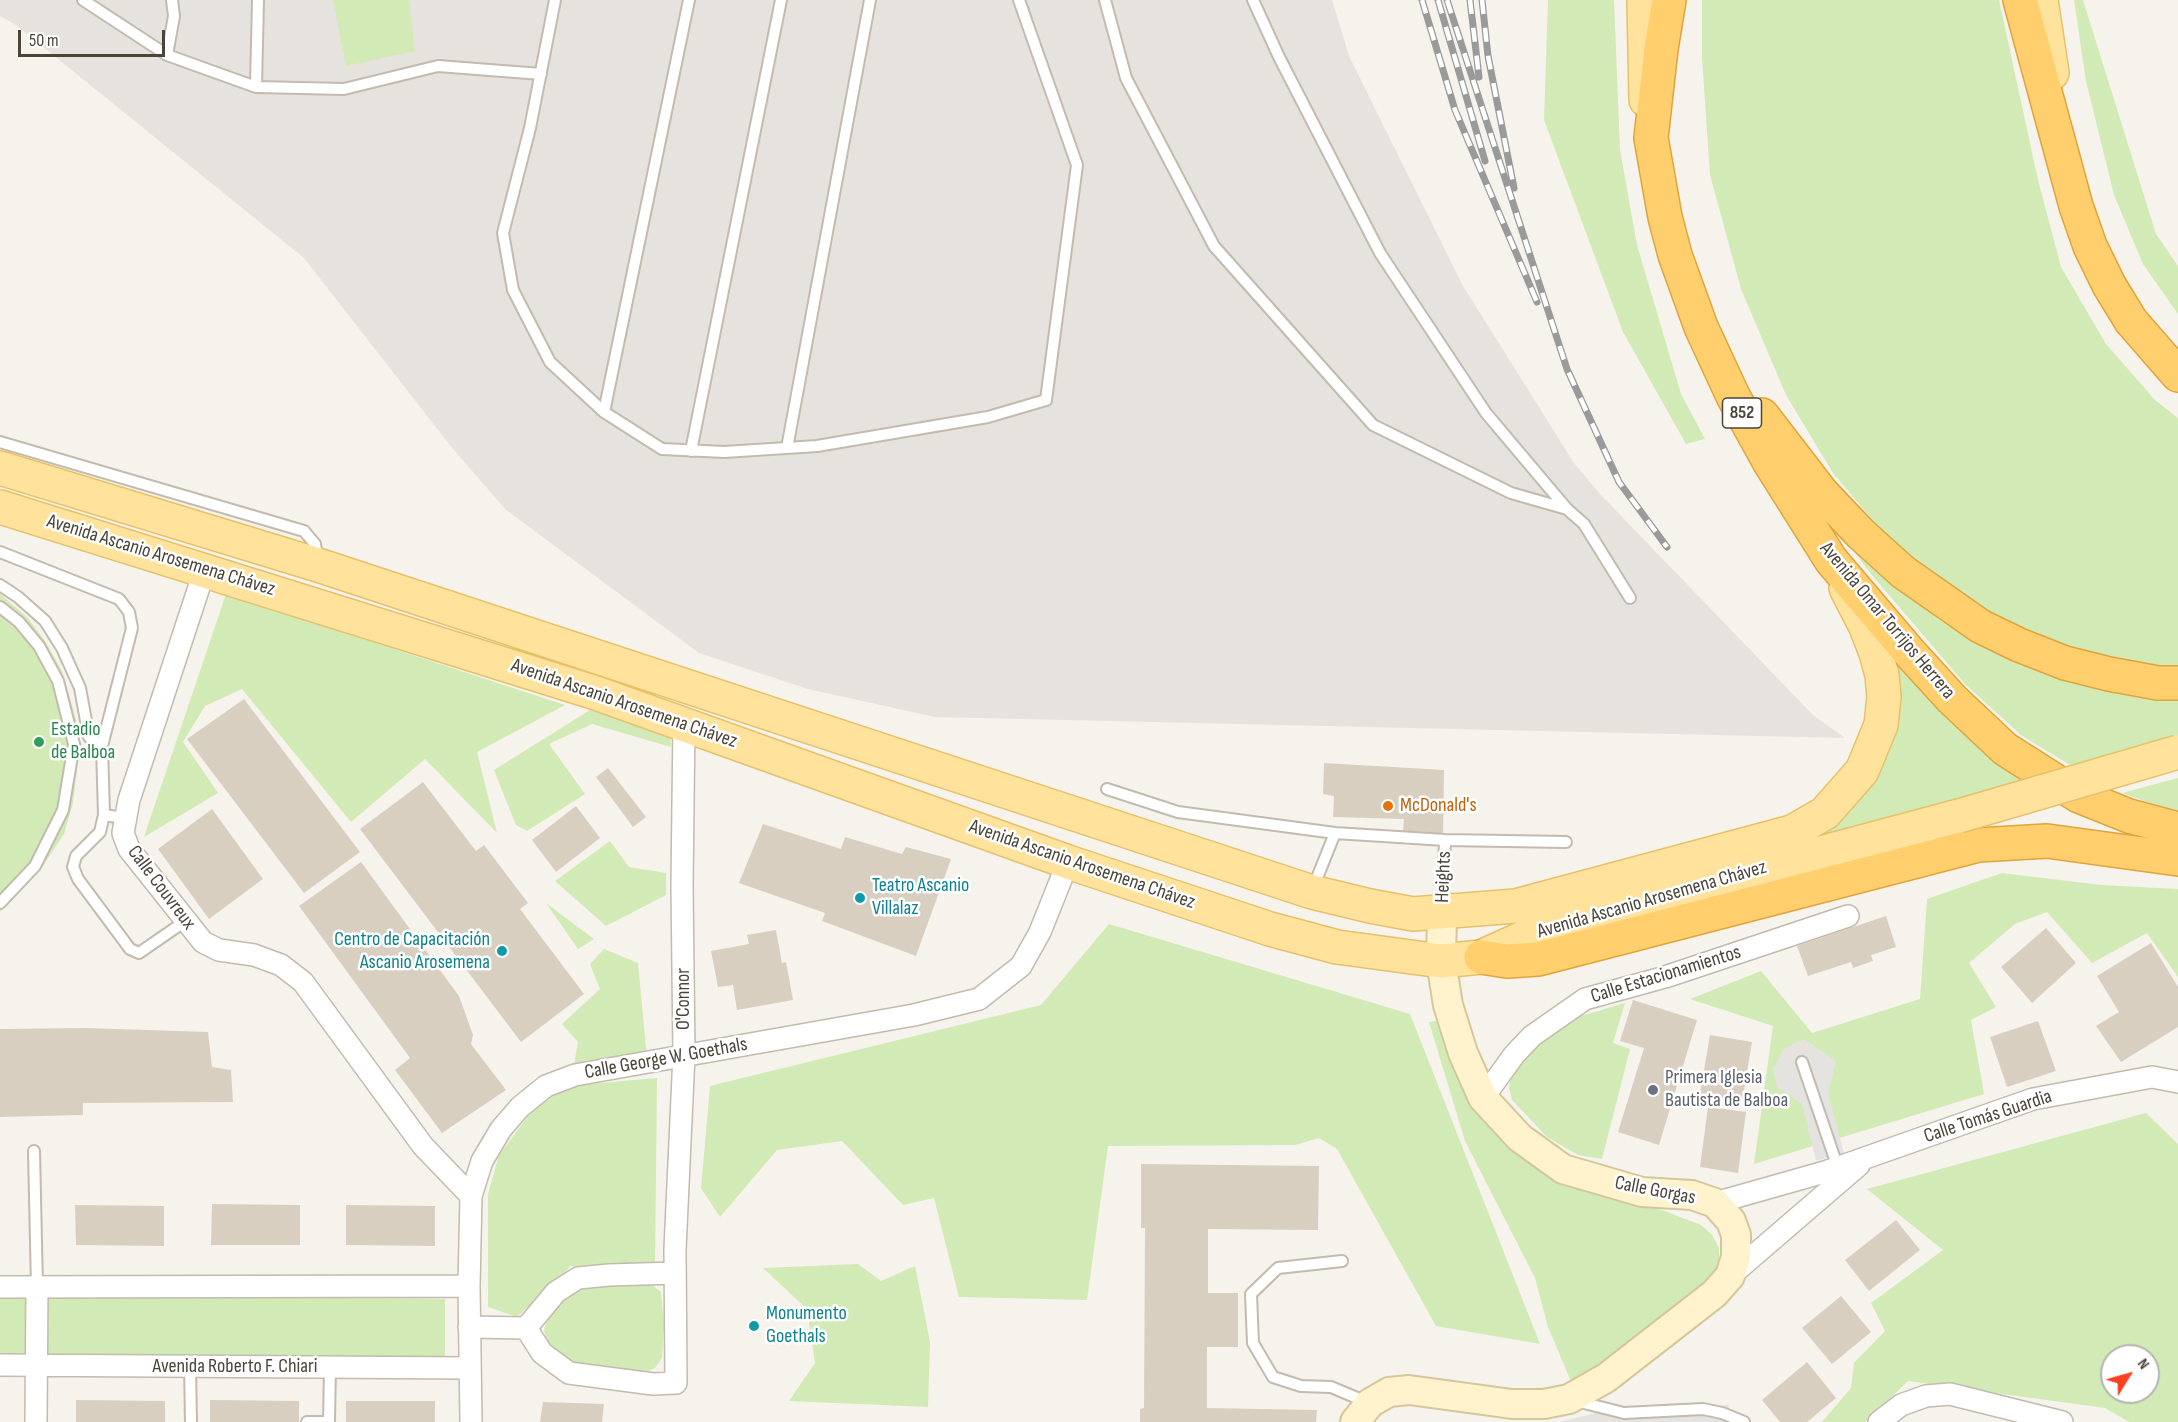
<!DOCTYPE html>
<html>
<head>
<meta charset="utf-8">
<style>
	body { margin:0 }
	#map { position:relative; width:2178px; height:1422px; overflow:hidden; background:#f6f3ec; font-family:"Sofia Sans Condensed",sans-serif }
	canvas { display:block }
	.north { position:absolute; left:2100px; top:1344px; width:60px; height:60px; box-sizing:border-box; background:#fff; border:2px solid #b7b4b0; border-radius:50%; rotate:53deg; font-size:16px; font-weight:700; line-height:24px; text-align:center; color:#4b4439 }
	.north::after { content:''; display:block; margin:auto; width:21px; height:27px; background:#fc3f1d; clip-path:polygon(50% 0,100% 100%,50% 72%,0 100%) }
	.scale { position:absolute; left:18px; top:30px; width:147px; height:27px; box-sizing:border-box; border:3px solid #4b4439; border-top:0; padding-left:8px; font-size:18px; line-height:21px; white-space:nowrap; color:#4b4439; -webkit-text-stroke:4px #fff; paint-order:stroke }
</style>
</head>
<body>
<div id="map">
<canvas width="2178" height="1422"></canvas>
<div class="north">N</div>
<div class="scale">50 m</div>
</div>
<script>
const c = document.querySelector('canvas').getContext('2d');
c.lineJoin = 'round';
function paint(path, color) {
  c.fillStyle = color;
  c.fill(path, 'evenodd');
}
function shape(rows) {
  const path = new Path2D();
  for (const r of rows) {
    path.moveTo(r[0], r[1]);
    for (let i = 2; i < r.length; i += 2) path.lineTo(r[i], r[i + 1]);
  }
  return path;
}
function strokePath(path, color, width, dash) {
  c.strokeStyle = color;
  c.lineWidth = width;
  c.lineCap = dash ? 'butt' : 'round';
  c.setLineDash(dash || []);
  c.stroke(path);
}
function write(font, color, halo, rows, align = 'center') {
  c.font = font + ' "Sofia Sans Condensed",sans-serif';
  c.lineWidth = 5;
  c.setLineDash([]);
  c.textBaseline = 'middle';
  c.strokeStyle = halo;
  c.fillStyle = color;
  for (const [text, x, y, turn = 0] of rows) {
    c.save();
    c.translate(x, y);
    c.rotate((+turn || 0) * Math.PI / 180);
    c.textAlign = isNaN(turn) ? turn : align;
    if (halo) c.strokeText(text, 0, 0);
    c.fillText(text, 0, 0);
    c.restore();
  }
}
const industrial = shape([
	[0,0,1332,0,1349,56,1463,286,1574,463,1600,494,1814,716,1845,738,935,717,808,689,699,653,505,509,449,444,304,258,16,25,0,16]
]);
const green = shape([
	[333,0,409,0,415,51,346,66],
	[1548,0,1614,0,1620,150,1637,245,1681,394,1705,439,1686,444,1623,332,1544,120],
	[1702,0,1999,0,2038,180,2061,267,2106,344,2155,400,2178,418,2178,668,2142,666,2089,655,2034,635,1974,608,1898,550,1833,473,1786,395,1741,289,1710,175,1702,58],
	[2074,0,2083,0,2156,234,2178,266,2178,314,2143,264,2114,195,2086,81],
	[1828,517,1889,580,1942,622,1992,651,2038,670,2123,691,2178,698,2178,742,2078,770,2021,735,1965,684,1871,574],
	[0,594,27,617,45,641,62,671,79,730,79,753,73,803,64,834,41,869,0,912],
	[226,594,565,705,477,752,497,833,425,759,351,822,242,689,205,706,183,742,218,793,144,837],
	[1888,643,2029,781,1790,847,1853,803],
	[590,710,670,734,671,747,592,724,549,744,585,794,527,831,516,825,494,770],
	[2178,778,2178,813,2122,793],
	[610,841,629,867,666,873,666,895,606,926,555,881],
	[2002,873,2101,885,2178,889,2178,977,2147,933,2092,963,2047,912,2015,924,1969,963,1996,1007,1971,1020,1984,1094,1754,1164,1773,1026,1690,999,1761,971,1812,1033,1920,999,1927,899],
	[546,903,594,939,578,949],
	[1109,924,1410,1014,1540,1344,1436,1326,1337,1149,1319,1138,1295,1145,1108,1146,1087,1300,959,1297,934,1198,903,1205,842,1141,777,1150,720,1217,701,1188,710,1086,1041,1005],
	[604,949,638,963,647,1058,574,1065,578,1042,562,1024,600,989,590,964],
	[1625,1003,1613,1043,1630,1049,1602,1159,1578,1155,1547,1137,1512,1100,1509,1088,1511,1074,1551,1032,1571,1019],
	[1436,1021,1471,1097,1608,1197,1662,1210,1701,1225,1712,1235,1719,1248,1719,1261,1714,1276,1573,1386,1548,1327,1535,1278,1465,1141,1429,1022],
	[657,1078,655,1265,571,1266,517,1317,488,1307,488,1194,499,1155,532,1111,567,1086],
	[2146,1113,2178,1144,2178,1422,2129,1422,2105,1408,1908,1381,1865,1422,1822,1422,1851,1388,1854,1363,1885,1331,1871,1303,1943,1250,1867,1189],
	[2112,1356,2148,1356,2148,1392,2112,1392],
	[858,1264,881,1281,915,1266,930,1342,928,1407,789,1401,815,1363,807,1309,763,1268],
	[647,1281,661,1292,664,1325,662,1358,655,1368,646,1372,574,1365,549,1345,544,1331,550,1305,577,1287],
	[0,1288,36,1288,36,1353,0,1354],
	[48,1293,445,1299,445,1356,48,1356]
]);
const parking = shape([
	[1804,1039,1836,1061,1828,1093,1844,1153,1816,1161,1802,1104,1777,1087,1773,1068,1784,1049],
	[1729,1405,1725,1422,1559,1422,1612,1409]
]);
const building = shape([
	[244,699,360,852,304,893,187,739],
	[1324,763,1444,770,1443,835,1403,832,1404,819,1333,817,1334,796,1323,794],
	[608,768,646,817,633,827,596,777],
	[423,782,476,851,484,845,528,903,520,909,584,994,521,1042,360,829],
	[576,806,600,838,556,872,532,840],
	[212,809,263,879,209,919,158,849],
	[763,824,841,849,845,837,902,854,906,847,951,859,916,956,822,921,825,913,739,883],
	[361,862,459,996,473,1035,471,1044,506,1090,442,1133,395,1070,410,1058,299,906],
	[1886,916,1896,947,1871,955,1873,961,1853,968,1851,962,1808,976,1797,946],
	[2046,928,2076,963,2032,1003,2001,967],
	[776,930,782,963,786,962,793,1000,737,1010,733,985,718,987,711,951,749,944,747,935],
	[2151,943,2178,987,2178,1027,2121,1062,2096,1026,2119,1012,2097,976],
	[1633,1000,1697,1020,1659,1145,1618,1132,1644,1048,1620,1041],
	[2038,1021,2056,1071,2007,1087,1990,1037],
	[85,1028,208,1032,212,1067,231,1070,233,1102,83,1103,83,1115,0,1117,0,1029],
	[1710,1035,1752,1042,1742,1101,1700,1094],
	[1708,1107,1746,1112,1738,1173,1700,1167],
	[1141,1164,1319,1166,1318,1230,1208,1229,1208,1293,1238,1293,1238,1347,1207,1347,1207,1408,1317,1410,1316,1422,1140,1422,1140,1409,1144,1408,1145,1228,1141,1228],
	[212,1204,300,1205,300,1245,211,1245],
	[75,1205,164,1206,164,1246,76,1245],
	[346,1205,435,1206,435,1246,346,1245],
	[1896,1220,1920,1250,1869,1291,1845,1260],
	[1841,1296,1871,1332,1832,1364,1802,1328],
	[1807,1362,1836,1398,1807,1422,1780,1422,1762,1400],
	[76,1400,165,1401,165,1422,76,1422],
	[210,1400,299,1401,299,1422,210,1422],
	[346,1401,435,1401,435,1422,346,1422],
	[543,1402,604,1404,602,1422,540,1422]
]);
const lane = shape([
	[83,0,167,55,256,87,344,89,438,66,541,74],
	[555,0,530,128,503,233,513,290,550,362,604,412,662,449,724,452,817,446,988,417,1046,400,1077,165,1019,0],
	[1105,0,1126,78,1214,246,1373,425,1511,493,1567,509,1584,524,1630,598],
	[1253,0,1279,57,1380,253,1486,413,1567,509],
	[167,55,174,16,172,0],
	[256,87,258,0],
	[604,412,689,0],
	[0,442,304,531,315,544,318,561],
	[787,448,870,0],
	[691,451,781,0],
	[0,552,119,599,129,612,132,628,102,746,104,815,124,818],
	[0,585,18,597,45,621,62,648,80,688,89,737,102,746],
	[0,607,19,622,39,646,58,681,74,744,63,810,35,866,0,903],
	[1107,789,1178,812,1335,833,1445,840,1566,842],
	[104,815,100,832,76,856,73,867,78,879,130,949,139,953,184,922],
	[1313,888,1335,833],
	[1443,907,1445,840],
	[1802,1062,1838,1168],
	[34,1151,37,1287],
	[1342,1261,1278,1268,1251,1294,1253,1343,1273,1377,1301,1386,1331,1387,1369,1403],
	[190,1366,191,1422],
	[1576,1401,1624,1413,1703,1409,1722,1413,1744,1422],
	[307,1422,325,1422],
	[329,1422,330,1367]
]);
const street = shape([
	[205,569,129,800,123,833,129,849,203,942,219,950,254,955,281,965,303,982,423,1146,471,1196],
	[1483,1098,1514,1055,1532,1036,1585,999,1665,977,1848,916],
	[1715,1203,1828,1171,2033,1099,2152,1077,2178,1082],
	[1730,1276,1859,1165],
	[0,1287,469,1286],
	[469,1327,526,1328],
	[526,1328,542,1353,569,1373,653,1384,676,1383,675,1249,684,1055,682,885,684,723],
	[526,1328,556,1292,578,1278,609,1275,675,1273],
	[0,1365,470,1368],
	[36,1422,37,1287],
	[471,1422,469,1286,471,1196,482,1161,501,1129,520,1107,546,1086,575,1075,914,1015,979,999,1021,966,1040,932,1068,862],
	[1879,1422,1901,1405,1926,1396,1950,1394,2062,1422]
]);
const secondary = shape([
	[1355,1422,1370,1403,1389,1392,1409,1390,1512,1404,1544,1404,1569,1399,1606,1378,1714,1294,1730,1276,1736,1257,1736,1235,1731,1221,1715,1203,1692,1195,1642,1192,1563,1169,1520,1138,1483,1098,1463,1053,1448,1005,1441,961,1442,913]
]);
const primary = shape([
	[1644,0,1646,100],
	[2041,0,2052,73],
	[0,468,318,565,1312,892,1370,906,1413,914,1516,906,1792,832,1825,813,1862,771,1881,725,1884,697,1882,675,1876,653,1866,627,1846,588],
	[0,507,596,693,1068,862,1270,929,1337,947,1441,961,1481,957,1552,925,1959,816]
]);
const highway = shape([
	[1669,0,1661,49,1651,138,1665,217,1675,255,1701,327,1733,396,1770,463,1831,560,1910,653,1952,699,2005,749,2079,796,2129,816,2178,829],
	[2020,0,2076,206,2090,246,2109,285,2131,321,2178,375],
	[1762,415,1822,493,1861,534,1903,572,1980,626,2019,645,2065,663,2109,674,2158,683,2178,683],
	[1481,957,1507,961,1538,959,1978,845,2047,841,2178,859]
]);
const rail = shape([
	[1422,0,1455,110,1537,302],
	[1438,0,1485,161],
	[1447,0,1567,369,1619,482,1667,547],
	[1470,0,1479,77],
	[1482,0,1488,56,1514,188]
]);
const primaryBridge = shape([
	[1959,816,2178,752]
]);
const markers = [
	[39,742,6,"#2e9e5b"],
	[1388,806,6,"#e8710a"],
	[860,898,6,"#0f9aa8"],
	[502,951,6,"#0f9aa8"],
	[1653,1090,6,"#6b7280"],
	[754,1326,6,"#0f9aa8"]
];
const shields = [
	[1742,413,39]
];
const shieldNames = [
	["852",1742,413]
];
const streetNames = [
	["Avenida Ascanio Arosemena Chávez",161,556,17],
	["Avenida Omar Torrijos Herrera",1887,621,50],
	["Avenida Ascanio Arosemena Chávez",624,704,19],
	["Avenida Ascanio Arosemena Chávez",1082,865,19],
	["Heights",1444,877,-88],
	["Calle Couvreux",161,888,53],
	["Avenida Ascanio Arosemena Chávez",1652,900,-16],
	["Calle Estacionamientos",1666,975,-17],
	["O'Connor",684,999,-90],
	["Calle George W. Goethals",666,1059,-10],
	["Calle Tomás Guardia",1988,1117,-18],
	["Calle Gorgas",1655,1191,11],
	["Avenida Roberto F. Chiari",235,1367]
];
const leisureNames = [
	["Estadio",51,730],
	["de Balboa",51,753]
];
const foodNames = [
	["McDonald's",1400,806]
];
const cultureNames = [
	["Teatro Ascanio",872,886],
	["Villalaz",872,909],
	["Centro de Capacitación",490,940,"right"],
	["Ascanio Arosemena",490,963,"right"],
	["Monumento",766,1314],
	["Goethals",766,1337]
];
const worshipNames = [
	["Primera Iglesia",1665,1078],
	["Bautista de Balboa",1665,1101]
];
paint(industrial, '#e6e2dd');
paint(green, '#d2eab5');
paint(parking, '#e5e3e0');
paint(building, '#d8cfc1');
strokePath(lane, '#c2bbae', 14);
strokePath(street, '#c2bbae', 24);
strokePath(secondary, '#d6c79b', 32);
strokePath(primary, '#e6c16a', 36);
strokePath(highway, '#e0a43c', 36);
strokePath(lane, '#fff', 10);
strokePath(street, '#fff', 21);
strokePath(secondary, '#fff3cd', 28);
strokePath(primary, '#ffe39c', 33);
strokePath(highway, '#ffcf6e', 33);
strokePath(rail, '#9a9a9a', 7);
strokePath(rail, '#fff', 4.5, [14]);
strokePath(primaryBridge, '#e6c16a', 36, []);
strokePath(primaryBridge, '#ffe39c', 33);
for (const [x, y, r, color] of markers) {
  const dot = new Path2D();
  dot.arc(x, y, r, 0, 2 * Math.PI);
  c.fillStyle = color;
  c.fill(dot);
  strokePath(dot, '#fff', 2);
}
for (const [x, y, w] of shields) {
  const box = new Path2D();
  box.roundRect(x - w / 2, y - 15, w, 30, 4.5);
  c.fillStyle = '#fff';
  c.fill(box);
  strokePath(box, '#4b4439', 1.5);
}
write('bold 18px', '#4b4439', null, shieldNames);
write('20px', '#4b4439', '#fff', streetNames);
write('20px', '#27864d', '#fff', leisureNames, 'left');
write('20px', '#c56008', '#fff', foodNames, 'left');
write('20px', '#0d838f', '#fff', cultureNames, 'left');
write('20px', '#5b616d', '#fff', worshipNames, 'left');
</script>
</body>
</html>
